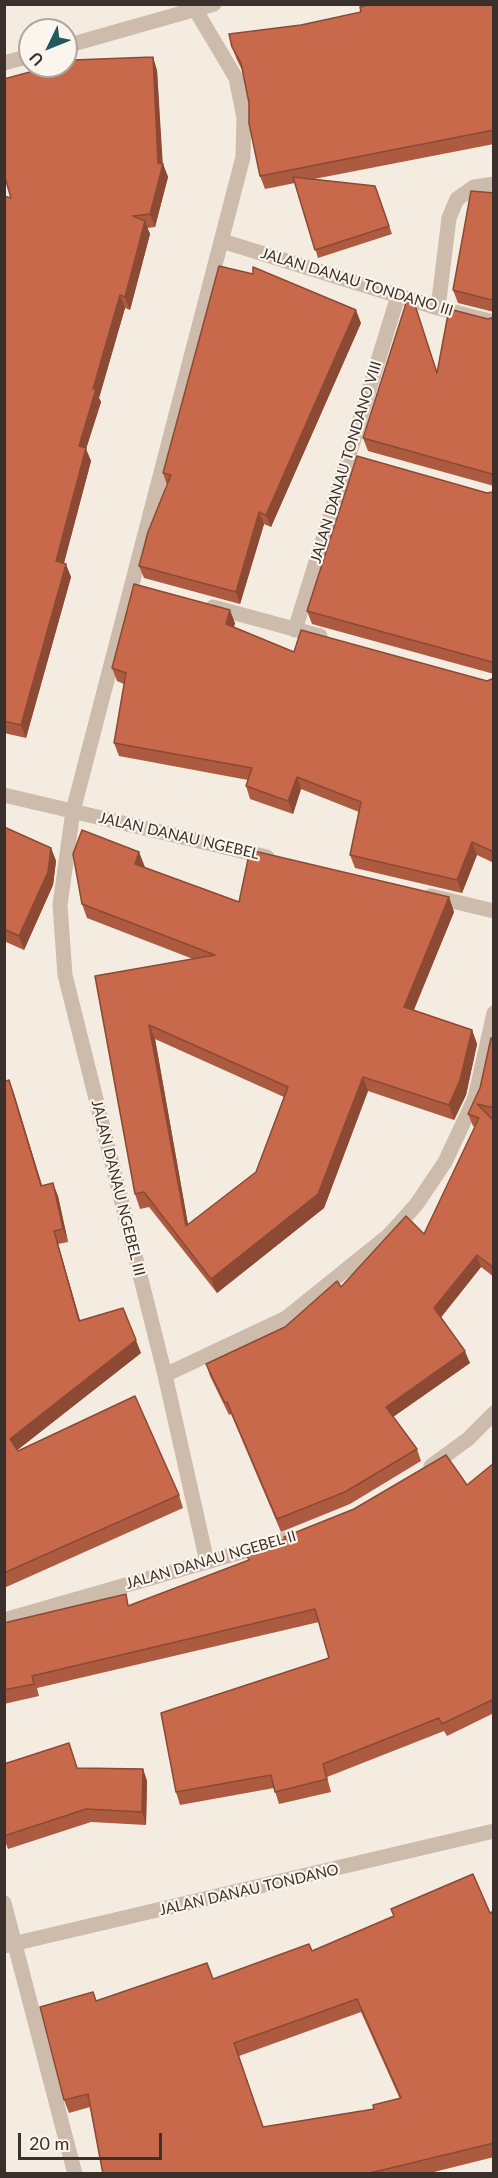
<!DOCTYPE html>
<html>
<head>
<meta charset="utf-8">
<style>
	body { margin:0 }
	#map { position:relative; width:498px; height:2178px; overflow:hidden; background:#f4ebe1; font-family:Lato,sans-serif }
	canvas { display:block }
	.frame { position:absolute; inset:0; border:6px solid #3b302b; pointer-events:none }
	.north { position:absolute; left:18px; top:18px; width:60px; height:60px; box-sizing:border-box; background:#fbf5ee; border:2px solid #aea6a0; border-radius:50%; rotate:227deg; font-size:16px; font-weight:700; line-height:24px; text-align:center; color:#3b302b }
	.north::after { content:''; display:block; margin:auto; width:21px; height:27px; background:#1f5a5e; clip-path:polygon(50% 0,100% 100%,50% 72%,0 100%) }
	.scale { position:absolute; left:18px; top:2133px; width:144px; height:27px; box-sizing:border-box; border:3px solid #3b302b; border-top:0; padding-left:8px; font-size:18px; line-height:21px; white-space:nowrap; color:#3b302b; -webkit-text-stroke:4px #fbf5ee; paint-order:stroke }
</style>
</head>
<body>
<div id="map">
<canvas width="498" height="2178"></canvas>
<div class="frame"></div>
<div class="north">U</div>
<div class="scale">20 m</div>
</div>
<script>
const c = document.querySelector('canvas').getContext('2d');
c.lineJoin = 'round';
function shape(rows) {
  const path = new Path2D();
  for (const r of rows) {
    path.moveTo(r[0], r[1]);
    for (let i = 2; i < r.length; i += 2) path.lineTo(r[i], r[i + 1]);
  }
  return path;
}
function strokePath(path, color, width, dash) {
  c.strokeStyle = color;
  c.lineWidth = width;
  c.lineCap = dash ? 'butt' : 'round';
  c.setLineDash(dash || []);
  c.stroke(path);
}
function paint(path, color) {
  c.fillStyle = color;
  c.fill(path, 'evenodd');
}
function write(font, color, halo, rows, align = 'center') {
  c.font = font + ' Lato,sans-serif';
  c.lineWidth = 4.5;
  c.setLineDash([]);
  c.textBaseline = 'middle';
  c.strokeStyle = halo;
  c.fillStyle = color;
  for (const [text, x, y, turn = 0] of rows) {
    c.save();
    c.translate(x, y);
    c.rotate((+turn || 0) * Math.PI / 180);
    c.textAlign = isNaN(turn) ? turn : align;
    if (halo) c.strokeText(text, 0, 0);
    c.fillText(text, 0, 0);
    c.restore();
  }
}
const street = shape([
	[195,9,236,78,244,118,243,157,73,811,60,905,65,975,165,1375,207,1562],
	[66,46,214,4],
	[4,63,30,56],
	[222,241,438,308,494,322],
	[438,308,449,218,457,199,474,187,494,184],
	[213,607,320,636],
	[295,630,398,296],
	[4,795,267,857],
	[431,896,494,911],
	[165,1375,286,1318,389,1235,416,1205,445,1162,475,1098,494,1013],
	[431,1466,468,1439,494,1413],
	[4,1620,290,1538],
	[4,1903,75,2174],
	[4,1946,494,1831]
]);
const wall = shape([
	[494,4,494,144,314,179,375,186,392,234,318,258,295,183,265,189,260,176,249,103,242,70,237,60,232,47],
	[157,70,162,164,163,164,168,177,155,227,147,228,150,234,130,310,125,308,99,398,101,402,86,449,91,461,64,563,71,577,26,738,4,733,4,196,11,198],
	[494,193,494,312,458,303,453,290],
	[494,317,494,486,368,451,363,438,438,372,488,319],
	[361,323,271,527,264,524,240,604,144,578,139,566,167,485,163,473],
	[494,491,494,674,312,624,307,611,487,493,492,492],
	[235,623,234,627,294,652,487,681,494,678,494,863,477,855,462,893,355,868,350,855,359,812,301,789,293,814,250,799,246,786,248,780,119,756,114,743,124,684,117,681,112,668],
	[4,827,51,848,56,861,53,885,24,950,4,941],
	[139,852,144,868,239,902,449,897,454,912,414,1010,472,1030,477,1044,466,1095,454,1120,368,1091,324,1208,217,1293,149,1207,140,1209,135,1194,95,976,193,959,87,918,82,904],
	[155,1039,284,1097,256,1172,188,1225],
	[494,1039,494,1119,491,1118,494,1121,494,1277,481,1267,441,1317,470,1363,393,1417,417,1449,421,1461,350,1504,281,1532,231,1414,229,1415,210,1376,206,1364,285,1327,341,1287,424,1234,475,1127,473,1126,468,1114,480,1088],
	[9,1080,42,1185,58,1196,68,1242,58,1244,80,1321,141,1353,17,1450,179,1495,183,1508,4,1588,4,1082],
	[494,1463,494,1713,447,1736,444,1731,327,1777,331,1792,279,1804,274,1788,180,1805,176,1792,329,1658,319,1622,37,1688,39,1696,4,1704,4,1623,130,1606,467,1485],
	[4,1764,77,1768,143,1769,147,1781,146,1825,91,1822,8,1849,4,1838],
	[494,1911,494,2157,426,2174,103,2174,90,2107,69,2113,64,2100,96,2001,213,1979,312,1951,490,1913],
	[361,2012,400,2099,374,2109,263,2127,239,2056]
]);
const shadedWall = shape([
	[153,57,157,70,163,167,163,164,168,177,155,227,150,214,158,163],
	[145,221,150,234,130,310,125,297],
	[120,295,125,308,99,398,101,402,86,449,91,461,61,574,56,561,79,446,93,389],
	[356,310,361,323,271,527,266,515],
	[259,512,264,524,240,604,236,592],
	[66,564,71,577,26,738,21,725],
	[230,610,235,623,231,637,226,624],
	[297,777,301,789,293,814,288,801],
	[472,842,477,855,462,893,457,880],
	[51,848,56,861,53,885,24,950,19,936],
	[139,852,145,867,140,879,135,864],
	[449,897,454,912,409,1021,404,1007],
	[149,1025,155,1039,191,1241,186,1226],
	[472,1030,477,1044,466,1095,454,1120,449,1105],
	[363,1077,368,1091,324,1208,217,1293,211,1279],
	[9,1080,14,1093,46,1199,41,1186],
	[53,1183,58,1196,68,1242,63,1229],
	[54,1231,58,1244,84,1334,79,1321],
	[477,1255,481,1267,439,1320,434,1308],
	[136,1340,141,1353,15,1452,10,1439],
	[465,1351,470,1363,390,1419,386,1407],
	[143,1769,147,1781,146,1825,142,1812]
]);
const building = shape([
	[372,4,494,4,494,130,260,176,249,123,249,103,241,63,232,47,229,34,301,25,361,12,360,7,372,4],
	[153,57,158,163,163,164,150,214,133,216,145,221,125,297,120,295,93,389,96,389,79,446,86,448,56,561,66,564,21,725,4,721,4,196,11,198,4,174,4,79,52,66,66,66,66,62,73,60,153,57],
	[293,177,375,186,389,226,315,250,293,177],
	[471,191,494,193,494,301,492,300,453,290,471,191],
	[219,266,253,274,253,267,356,310,266,515,259,512,236,592,139,566,148,532,171,475,163,473,219,266],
	[408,297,413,299,437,373,449,309,488,319,494,317,494,475,492,474,363,438,408,297],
	[357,456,487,493,492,492,494,491,494,663,492,662,307,611,357,456],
	[134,584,230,610,226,624,294,652,301,630,487,681,494,678,494,852,472,842,457,880,350,855,361,802,297,777,288,801,246,786,252,768,114,743,126,673,112,668,134,584],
	[4,827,51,848,48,872,19,936,4,929,4,827],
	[82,830,139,852,135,864,239,902,250,850,449,897,404,1007,472,1030,460,1080,449,1105,363,1077,318,1194,211,1279,144,1192,135,1194,95,976,215,955,82,904,73,854,82,830],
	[149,1025,288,1087,256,1172,186,1226,149,1025],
	[491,1038,494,1039,494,1108,477,1104,494,1121,494,1268,477,1255,434,1308,465,1351,386,1407,417,1449,345,1492,277,1519,227,1402,225,1403,206,1364,285,1327,337,1281,341,1287,406,1216,424,1234,479,1118,468,1114,480,1088,491,1038],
	[9,1080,41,1186,53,1183,63,1229,54,1231,79,1321,123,1308,136,1340,10,1439,18,1451,135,1396,179,1495,4,1573,4,1082,9,1080],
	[446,1455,467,1485,494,1463,494,1699,442,1724,439,1718,323,1764,327,1779,275,1792,271,1775,176,1792,161,1713,329,1658,315,1609,32,1676,34,1684,4,1690,4,1623,126,1594,128,1606,249,1560,247,1556,285,1539,284,1537,354,1509,446,1455],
	[69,1743,77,1768,143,1769,142,1812,86,1809,4,1836,4,1764,69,1743],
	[473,1874,490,1913,494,1911,494,2143,366,2174,103,2174,88,2094,64,2100,40,2007,93,1992,96,2001,207,1963,213,1979,309,1944,312,1951,394,1916,391,1909,473,1874],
	[357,1999,401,2098,373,2105,374,2109,263,2127,234,2043,357,1999]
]);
const streetNames = [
	["JALAN DANAU TONDANO III",357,282,17],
	["JALAN DANAU TONDANO VIII",346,462,-73],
	["JALAN DANAU NGEBEL",179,836,13],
	["JALAN DANAU NGEBEL III",118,1188,76],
	["JALAN DANAU NGEBEL II",211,1560,-16],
	["JALAN DANAU TONDANO",249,1890,-13]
];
strokePath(street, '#cdbbac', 15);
paint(wall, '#ac5a40');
paint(shadedWall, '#8c4a34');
paint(building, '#c8694b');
strokePath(building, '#8c4a34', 1.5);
write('15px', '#3b302b', '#fbf5ee', streetNames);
</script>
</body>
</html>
